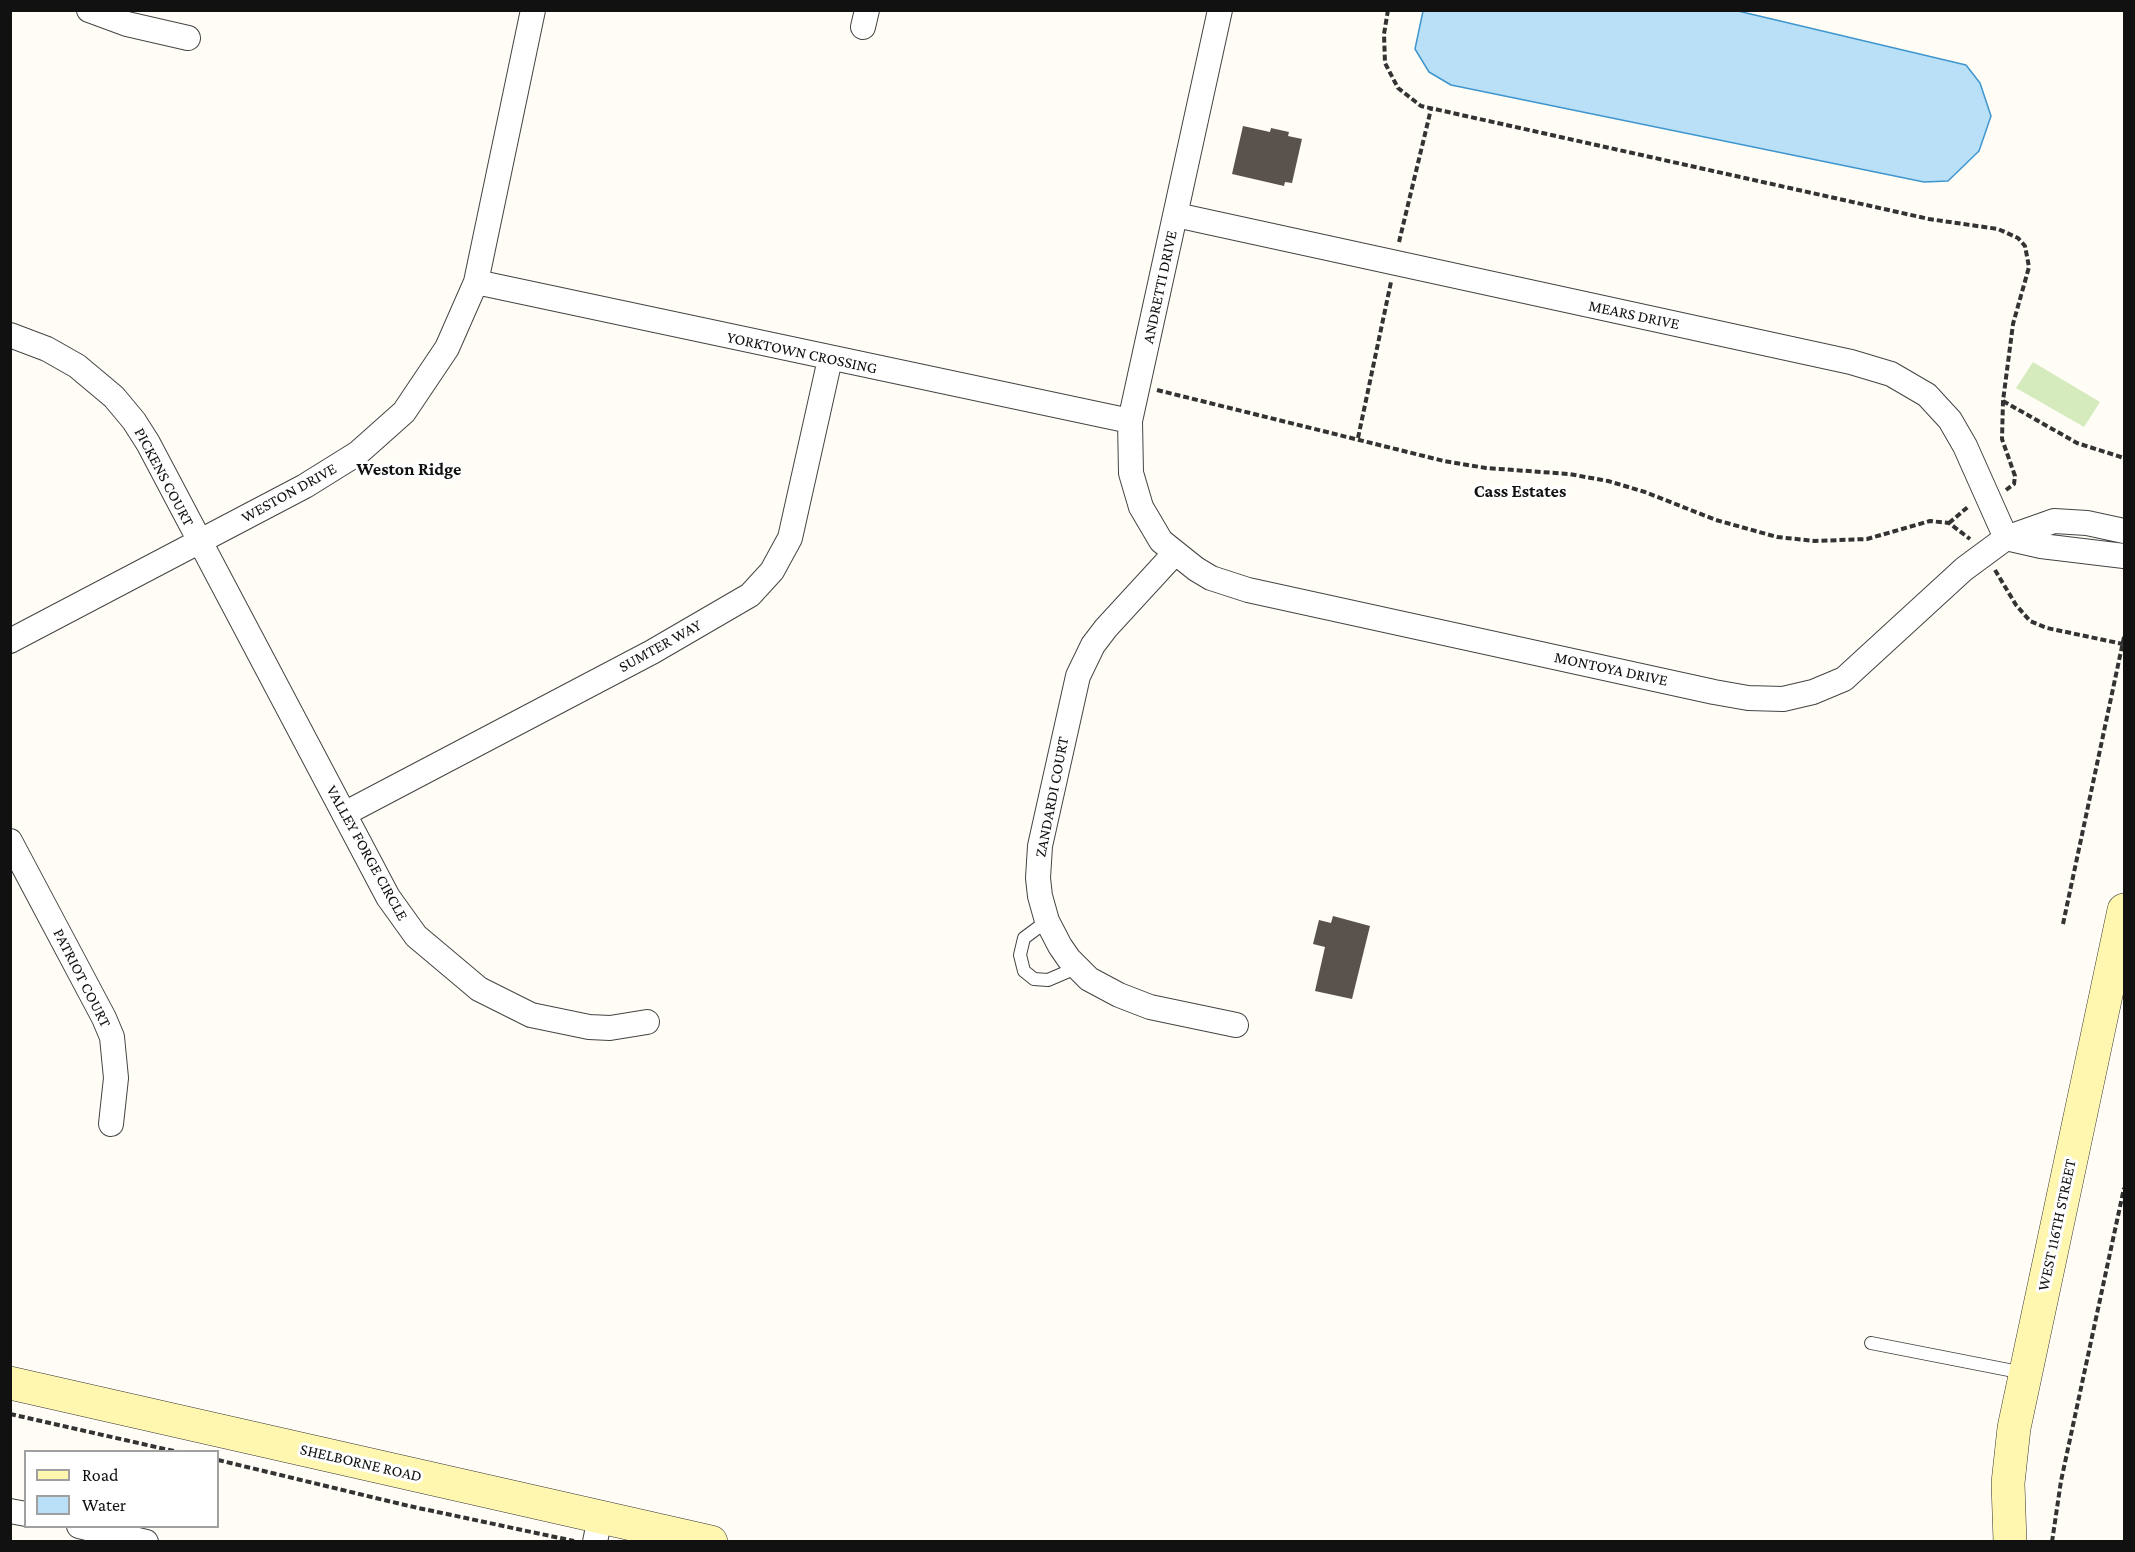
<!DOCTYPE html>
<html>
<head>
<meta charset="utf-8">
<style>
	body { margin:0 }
	#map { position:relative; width:2135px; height:1552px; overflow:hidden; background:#fffdf5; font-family:"Crimson Pro",serif }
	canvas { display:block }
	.frame { position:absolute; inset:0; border:12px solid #111; pointer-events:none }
	.legend { position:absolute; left:24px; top:1450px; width:195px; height:78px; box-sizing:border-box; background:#fff; border:2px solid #a0a0a0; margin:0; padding:8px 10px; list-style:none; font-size:18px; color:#111 }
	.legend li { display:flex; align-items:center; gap:12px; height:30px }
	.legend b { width:30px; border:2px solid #a0a0a0 }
</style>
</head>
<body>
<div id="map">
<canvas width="2135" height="1552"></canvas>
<div class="frame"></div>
<ul class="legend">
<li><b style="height:8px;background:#fff6b0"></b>Road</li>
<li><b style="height:16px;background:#b9e0f7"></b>Water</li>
</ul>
</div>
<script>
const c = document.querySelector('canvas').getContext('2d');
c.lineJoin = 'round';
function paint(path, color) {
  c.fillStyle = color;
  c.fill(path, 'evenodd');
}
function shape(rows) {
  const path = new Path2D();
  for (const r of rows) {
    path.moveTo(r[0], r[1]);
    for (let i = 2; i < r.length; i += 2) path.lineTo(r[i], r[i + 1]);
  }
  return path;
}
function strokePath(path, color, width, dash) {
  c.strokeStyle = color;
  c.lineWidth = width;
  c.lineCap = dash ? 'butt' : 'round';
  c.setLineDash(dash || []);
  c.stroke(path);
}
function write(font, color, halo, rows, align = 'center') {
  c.font = font + ' "Crimson Pro",serif';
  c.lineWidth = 6;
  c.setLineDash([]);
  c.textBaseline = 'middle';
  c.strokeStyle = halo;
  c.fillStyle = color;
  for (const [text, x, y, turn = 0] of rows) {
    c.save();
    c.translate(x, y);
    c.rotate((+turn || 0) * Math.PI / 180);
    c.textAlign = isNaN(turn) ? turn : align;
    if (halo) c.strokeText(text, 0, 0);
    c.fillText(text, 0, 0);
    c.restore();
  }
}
const green = shape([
	[2033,362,2100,402,2084,427,2016,388]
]);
const water = shape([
	[1423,11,1738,11,1966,65,1980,83,1991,116,1979,151,1948,181,1924,182,1451,85,1429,72,1415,49,1423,11]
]);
const building = shape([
	[1243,126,1270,132,1271,128,1289,132,1288,136,1302,139,1292,183,1285,182,1284,186,1232,174],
	[1333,916,1370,926,1352,999,1315,991,1325,947,1313,944,1319,920,1331,923]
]);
const path = shape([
	[1388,10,1384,34,1385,63,1398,88,1421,106,1929,219,1998,229,2018,238,2025,246,2029,267,2013,324,2003,401,2002,439,2015,476,2014,484,2006,490],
	[1399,242,1431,109],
	[1157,390,1444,461,1486,468,1569,474,1608,481,1645,492,1716,520,1777,537,1815,541,1867,539,1930,521,1949,523,1970,539],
	[2003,401,2077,443,2124,458],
	[1358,438,1391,282],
	[1949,523,1969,506],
	[1995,570,2016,605,2030,621,2047,628,2123,644],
	[2063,924,2124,637],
	[10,1414,178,1452],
	[218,1460,409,1506,574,1541],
	[2052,1542,2061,1481,2124,1188]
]);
const lane = shape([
	[1047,921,1024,938,1020,955,1024,971,1034,979,1048,980,1076,968],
	[1871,1343,2024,1373]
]);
const street = shape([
	[89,10,127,24,188,38],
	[1220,10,1130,421,1131,473,1141,507,1161,541,1196,569,1211,578,1248,590,1714,692,1748,698,1783,699,1813,692,1844,679,1964,569,2006,538,2054,521,2087,523,2124,531],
	[863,27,867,10],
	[1176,215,1851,362,1891,374,1927,395,1950,420,1965,446,2006,538],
	[476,282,1130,421],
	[10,335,47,349,77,366,114,397,134,421,148,443,388,897,416,936,479,989,531,1015,589,1027,610,1028,647,1022],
	[2006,538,2041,546,2124,556],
	[1174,554,1106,628,1093,645,1078,676,1040,846,1038,878,1040,896,1047,921,1060,946,1069,959,1089,979,1119,995,1150,1007,1236,1025],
	[10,641,305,486,358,453,404,412,447,348,476,282,533,10],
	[344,814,652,652,750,595,772,571,790,538,830,359],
	[10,841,104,1018,112,1037,116,1078,111,1124],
	[10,1511,26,1514],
	[79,1526,146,1542],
	[595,1542,600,1517]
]);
const secondary = shape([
	[10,1383,711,1542],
	[2010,1542,2008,1483,2014,1428,2124,910]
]);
const streetNames = [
	["ANDRETTI DRIVE",1160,287,-78],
	["MEARS DRIVE",1634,315,12],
	["YORKTOWN CROSSING",802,353,12],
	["PICKENS COURT",164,477,62],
	["WESTON DRIVE",289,493,-29],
	["SUMTER WAY",660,646,-29],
	["MONTOYA DRIVE",1611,669,12],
	["ZANDARDI COURT",1052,797,-79],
	["VALLEY FORGE CIRCLE",367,853,61],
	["PATRIOT COURT",82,978,63],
	["WEST 116TH STREET",2057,1225,-78],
	["SHELBORNE ROAD",361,1463,13]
];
const neighbourhoodNames = [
	["Weston Ridge",409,469],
	["Cass Estates",1520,491]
];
paint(green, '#d5ebbd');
paint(water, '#b9e0f7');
strokePath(water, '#3f96cf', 1.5);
paint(building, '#5a524d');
strokePath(lane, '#444', 14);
strokePath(street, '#444', 26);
strokePath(secondary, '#333', 34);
strokePath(path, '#333', 4, [6, 3]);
strokePath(lane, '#fff', 12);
strokePath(street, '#fff', 24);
strokePath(secondary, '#fff6b0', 33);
write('16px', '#111', '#fff', streetNames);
write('bold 18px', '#111', '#fff', neighbourhoodNames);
</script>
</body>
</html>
